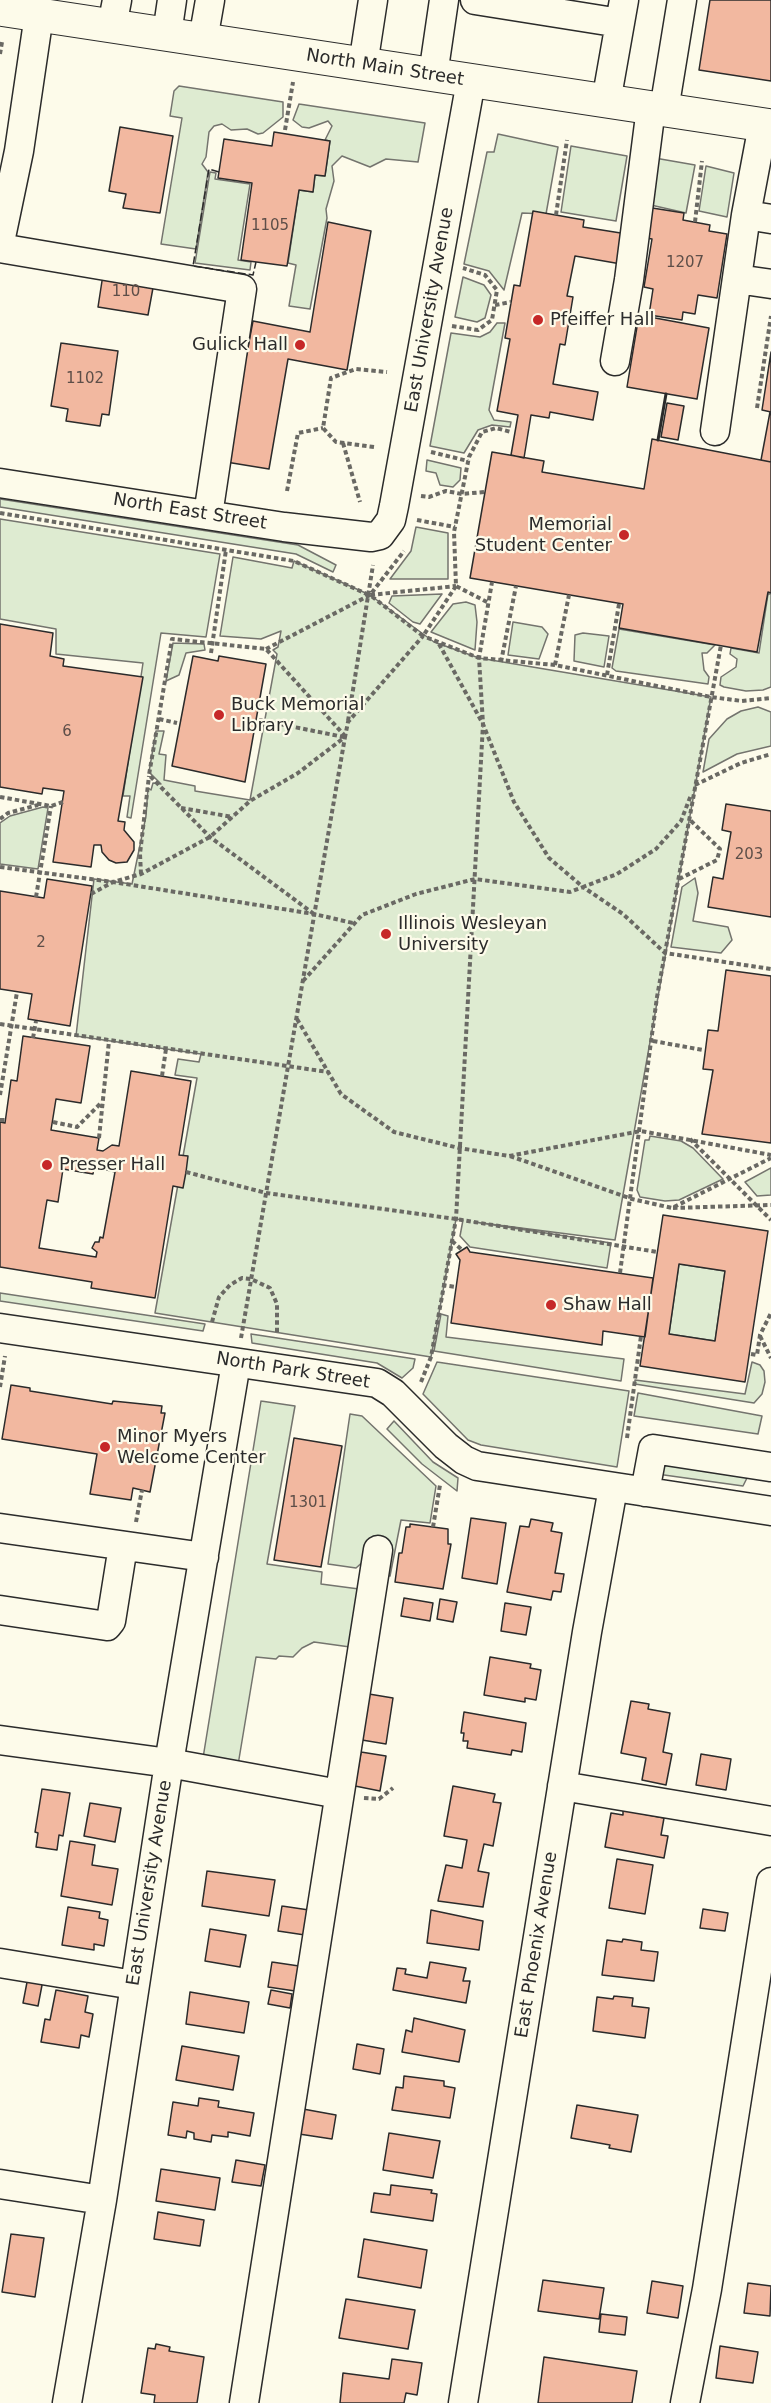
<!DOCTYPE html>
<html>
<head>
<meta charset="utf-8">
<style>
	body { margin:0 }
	canvas { display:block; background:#fdfbea }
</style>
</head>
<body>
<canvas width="771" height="2403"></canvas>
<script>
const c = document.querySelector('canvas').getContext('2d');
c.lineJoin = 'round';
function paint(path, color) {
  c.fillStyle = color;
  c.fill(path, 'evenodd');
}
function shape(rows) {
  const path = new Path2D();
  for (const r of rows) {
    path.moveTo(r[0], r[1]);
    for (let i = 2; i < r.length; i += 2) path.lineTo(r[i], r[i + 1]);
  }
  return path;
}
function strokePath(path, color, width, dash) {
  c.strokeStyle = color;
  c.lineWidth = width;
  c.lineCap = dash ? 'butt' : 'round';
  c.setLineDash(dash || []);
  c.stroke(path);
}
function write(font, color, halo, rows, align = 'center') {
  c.font = font + ' "DejaVu Sans",sans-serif';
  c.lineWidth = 4.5;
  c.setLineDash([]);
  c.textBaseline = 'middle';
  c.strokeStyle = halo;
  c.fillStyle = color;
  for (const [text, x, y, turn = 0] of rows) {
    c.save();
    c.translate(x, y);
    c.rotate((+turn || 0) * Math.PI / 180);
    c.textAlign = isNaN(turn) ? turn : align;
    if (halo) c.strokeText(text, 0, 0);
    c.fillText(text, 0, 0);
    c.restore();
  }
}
const green = shape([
	[179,86,283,102,283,117,263,133,258,134,247,129,231,130,222,124,214,126,209,132,206,157,202,164,208,172,196,249,161,244,182,118,170,116,174,91,179,86],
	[299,104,425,123,418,162,386,159,370,167,342,156,332,166,334,181,326,209,327,218,310,309,289,306,296,265,288,263,299,190,313,192,315,175,325,176,330,141,325,140,332,126,328,121,309,128,302,127,293,120,299,104],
	[498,134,558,147,546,214,522,213,504,290,489,271,464,264,487,152,494,152,498,134],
	[571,146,627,156,616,221,561,212,571,146],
	[649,157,695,165,686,213,642,203,649,157],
	[706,166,734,173,727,217,699,211,706,166],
	[210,172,216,173,215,179,250,184,238,260,251,262,250,270,195,263,210,172],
	[463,277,484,285,491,295,485,318,477,322,455,317,463,277],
	[497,323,505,323,489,410,494,420,511,422,510,427,492,425,478,430,464,453,430,446,451,333,480,337,490,332,497,323],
	[427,460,461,468,460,480,453,487,440,485,436,473,426,471,427,460],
	[0,499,298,545,336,565,333,572,296,554,0,507,0,499],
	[0,519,220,554,206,637,161,633,131,818,127,817,130,796,123,796,143,663,56,654,56,629,0,619,0,519],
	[416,527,448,533,448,579,390,579,411,551,416,527],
	[233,557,292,568,294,561,370,595,434,642,479,658,711,697,615,1240,474,1222,611,1243,607,1268,470,1247,460,1236,463,1220,456,1219,431,1357,155,1313,197,1078,175,1075,178,1059,199,1062,201,1054,76,1036,94,879,132,884,146,816,148,788,151,790,153,783,161,784,149,772,156,731,164,731,159,754,166,755,164,780,195,786,195,791,250,800,277,654,273,650,278,647,281,631,261,639,220,636,233,557],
	[442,594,420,624,413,622,389,603,392,596,442,594],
	[768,594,771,594,771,687,763,690,746,691,724,687,720,685,721,677,736,667,737,659,730,654,731,648,759,653,768,594],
	[466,602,475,605,477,622,475,650,431,632,453,604,466,602],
	[513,622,542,627,548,634,539,659,508,655,513,622],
	[619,629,715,645,707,653,702,653,704,670,709,677,708,684,616,671,612,668,619,629],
	[583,633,609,636,604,667,574,661,575,635,583,633],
	[173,643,204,644,205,650,186,653,179,675,166,681,173,643],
	[758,707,771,712,771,746,737,754,703,772,709,739,727,719,741,711,758,707],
	[43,807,48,808,38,869,0,864,0,823,10,816,43,807],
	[695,878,698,893,693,921,728,927,732,940,721,953,671,947,682,887,695,878],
	[650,1136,681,1141,693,1148,723,1179,679,1200,665,1201,640,1197,637,1190,645,1140,649,1140,650,1136],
	[771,1168,771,1195,757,1196,745,1182,771,1168],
	[679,1264,725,1271,715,1341,669,1334,679,1264],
	[0,1293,205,1324,203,1331,0,1301,0,1293],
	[441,1314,448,1316,446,1337,624,1359,621,1381,434,1351,441,1314],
	[251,1334,415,1359,413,1368,402,1378,377,1363,252,1343,251,1334],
	[437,1362,629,1391,617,1467,481,1445,468,1440,423,1394,437,1362],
	[752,1362,760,1365,764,1371,765,1382,762,1394,754,1403,635,1384,635,1380,745,1394,752,1362],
	[638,1393,762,1416,758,1434,634,1416,638,1393],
	[261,1401,295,1406,267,1564,322,1572,321,1584,359,1589,350,1647,314,1642,302,1648,293,1657,279,1656,276,1659,256,1657,238,1765,203,1758,261,1401],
	[350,1414,362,1416,436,1486,430,1523,401,1520,390,1576,384,1575,366,1559,356,1568,328,1564,350,1414],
	[394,1421,433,1462,458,1478,457,1491,422,1464,387,1429,394,1421],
	[663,1458,743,1471,747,1478,743,1486,657,1474,663,1458]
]);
const building = shape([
	[710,0,771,0,771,81,699,70,710,0],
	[120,127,173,136,160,213,123,208,126,194,109,191,120,127],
	[274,132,330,141,325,176,315,175,313,192,299,190,287,266,241,260,252,183,218,178,224,139,272,146,274,132],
	[646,207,684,213,683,220,710,225,709,231,727,234,717,298,698,295,695,314,683,312,682,320,649,315,653,289,644,287,652,239,641,237,646,207],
	[533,211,584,220,583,227,627,234,621,264,575,256,567,296,573,297,565,345,560,344,553,384,598,392,593,420,550,412,549,418,531,415,524,458,511,455,518,415,497,411,510,339,505,338,514,285,520,286,533,211],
	[328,222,371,231,347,370,288,359,269,469,226,462,253,321,310,332,328,222],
	[104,268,155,277,148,315,98,307,104,268],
	[639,315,709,328,697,399,627,387,639,315],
	[61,343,118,351,109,415,102,414,100,426,66,421,68,409,51,406,61,343],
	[771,352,771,412,762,410,771,352],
	[667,403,684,406,678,440,661,437,667,403],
	[770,412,771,412,771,462,761,460,770,412],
	[652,439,771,462,771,593,768,592,757,652,619,628,623,604,470,578,492,452,544,461,542,472,644,489,652,439],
	[0,624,53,633,50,656,64,659,63,666,143,677,118,821,125,822,124,830,134,842,134,850,127,862,116,863,109,860,102,852,101,845,94,845,91,867,53,862,64,791,43,788,42,794,0,787,0,624],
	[193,656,218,661,219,656,266,664,245,782,172,766,193,656],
	[726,804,771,811,771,917,708,907,713,877,723,879,731,832,722,830,726,804],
	[47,879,92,886,70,1026,28,1019,32,994,0,989,0,891,44,898,47,879],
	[726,970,771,976,771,1143,702,1134,713,1070,703,1069,708,1030,718,1031,726,970],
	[23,1036,90,1046,81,1103,56,1099,51,1130,99,1138,97,1150,103,1151,112,1145,119,1146,131,1071,191,1081,179,1155,188,1156,186,1172,183,1188,173,1186,155,1298,91,1288,92,1282,0,1267,0,1122,5,1123,11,1080,17,1081,23,1036],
	[95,1160,101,1161,107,1170,115,1172,103,1238,100,1237,99,1242,95,1242,92,1248,97,1252,96,1257,39,1248,47,1200,58,1202,63,1169,93,1174,95,1160],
	[663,1215,768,1231,745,1382,640,1366,663,1215],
	[679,1264,725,1271,715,1341,669,1334,679,1264],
	[467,1247,470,1252,653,1278,645,1337,603,1331,602,1345,451,1323,460,1260,456,1254,467,1247],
	[11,1385,30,1388,30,1391,112,1404,113,1401,162,1406,161,1413,165,1413,150,1492,133,1488,131,1500,90,1494,97,1454,2,1439,11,1385],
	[294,1438,342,1446,321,1567,274,1560,294,1438],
	[471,1518,506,1523,497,1584,462,1578,471,1518],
	[531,1519,553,1523,551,1531,562,1533,555,1573,564,1574,561,1592,553,1591,551,1600,507,1592,520,1526,529,1527,531,1519],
	[410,1524,448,1529,448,1544,451,1544,443,1589,395,1582,399,1553,402,1553,406,1527,410,1527,410,1524],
	[404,1598,433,1603,430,1621,401,1616,404,1598],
	[440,1599,457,1602,453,1622,437,1619,440,1599],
	[505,1603,531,1607,526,1635,501,1631,505,1603],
	[490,1657,531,1664,530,1668,541,1670,536,1700,525,1698,525,1702,484,1695,490,1657],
	[369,1694,393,1698,386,1744,362,1740,369,1694],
	[631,1701,649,1704,648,1709,670,1713,663,1752,672,1754,666,1785,642,1780,646,1758,621,1753,631,1701],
	[464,1712,526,1723,522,1752,512,1750,511,1755,467,1748,468,1741,463,1741,464,1733,461,1733,464,1712],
	[361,1752,386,1756,380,1791,355,1786,361,1752],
	[701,1754,731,1759,726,1790,696,1785,701,1754],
	[453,1786,495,1794,493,1802,501,1803,493,1846,484,1844,478,1871,489,1873,483,1907,438,1901,446,1865,462,1868,467,1840,444,1836,453,1786],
	[42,1789,70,1793,63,1836,59,1835,57,1850,36,1847,38,1833,35,1832,42,1789],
	[90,1803,121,1808,115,1842,84,1836,90,1803],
	[623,1810,664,1818,661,1835,668,1836,664,1858,605,1847,611,1813,623,1815,623,1810],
	[70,1841,95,1845,92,1865,118,1869,112,1905,61,1896,70,1841],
	[617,1859,653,1865,645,1914,609,1908,617,1859],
	[207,1871,275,1880,269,1916,202,1906,207,1871],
	[282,1906,309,1910,305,1935,278,1931,282,1906],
	[68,1907,100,1912,99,1918,108,1920,104,1946,94,1944,94,1950,62,1945,68,1907],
	[703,1909,728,1913,725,1931,700,1928,703,1909],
	[431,1910,483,1921,479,1950,427,1943,431,1910],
	[210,1929,246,1935,240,1967,205,1961,210,1929],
	[623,1939,642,1942,641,1950,658,1952,654,1981,602,1975,607,1940,622,1942,623,1939],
	[272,1962,299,1966,295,1991,268,1987,272,1962],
	[430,1962,466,1968,463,1981,470,1981,466,2003,393,1990,397,1968,406,1969,405,1974,427,1978,430,1962],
	[28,1977,43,1980,38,2006,23,2003,28,1977],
	[56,1990,88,1996,85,2012,93,2014,89,2037,81,2035,79,2048,41,2042,45,2019,50,2020,56,1990],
	[271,1990,292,1994,290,2008,268,2004,271,1990],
	[190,1992,249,2002,244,2033,186,2024,190,1992],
	[614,1996,633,1998,632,2006,649,2008,645,2038,593,2031,597,1997,613,1999,614,1996],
	[414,2018,465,2030,459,2062,402,2052,406,2030,412,2032,414,2018],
	[357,2044,384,2049,380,2074,353,2069,357,2044],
	[182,2046,239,2056,233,2090,176,2080,182,2046],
	[404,2076,444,2081,444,2086,455,2088,450,2118,392,2110,396,2087,403,2088,404,2076],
	[199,2098,219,2101,218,2107,254,2113,250,2136,228,2132,228,2137,212,2135,211,2142,194,2139,194,2133,187,2131,186,2138,168,2135,173,2102,198,2106,199,2098],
	[577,2105,638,2115,631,2152,609,2148,610,2145,571,2138,577,2105],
	[303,2109,336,2115,332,2139,299,2134,303,2109],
	[389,2133,440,2141,433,2178,383,2170,389,2133],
	[236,2160,265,2165,261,2186,232,2182,236,2160],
	[161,2169,220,2178,215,2210,156,2201,161,2169],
	[391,2185,432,2190,431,2193,437,2194,433,2221,371,2212,374,2193,390,2195,391,2185],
	[158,2212,204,2220,200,2246,154,2239,158,2212],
	[11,2234,44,2238,35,2297,2,2292,11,2234],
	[364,2239,427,2250,421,2288,358,2277,364,2239],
	[543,2280,604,2288,599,2319,538,2311,543,2280],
	[652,2281,683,2286,678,2318,647,2313,652,2281],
	[748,2283,771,2286,770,2316,744,2313,748,2283],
	[346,2299,415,2310,408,2349,339,2338,346,2299],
	[601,2314,627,2317,625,2335,599,2332,601,2314],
	[156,2344,170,2347,169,2351,204,2357,197,2403,154,2403,155,2395,141,2393,148,2348,155,2349,156,2344],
	[720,2346,758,2352,753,2383,716,2378,720,2346],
	[544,2357,637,2371,632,2403,538,2403,544,2357],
	[392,2359,422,2363,417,2395,406,2393,404,2403,340,2403,343,2373,389,2379,392,2359]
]);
const path = shape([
	[0,54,2,42],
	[285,130,293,82],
	[556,215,567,140],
	[695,222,702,161],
	[495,305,511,302],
	[452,326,478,330,492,320,497,290,485,275,463,268],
	[757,408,771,316],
	[343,443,360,502],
	[374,447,336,442,323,428,331,378,356,369,387,372],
	[431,452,468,461],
	[287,491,298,433,323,428],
	[421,496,429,497,446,491,462,494,484,492],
	[0,513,294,561,369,595],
	[417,520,455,527],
	[456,586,423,636,370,595,456,586],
	[487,602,456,586,454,532,469,457,482,432,496,428,511,432],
	[439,644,483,724,514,802,549,858,583,887,617,874,656,849,681,821,691,795],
	[266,649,370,595,404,551],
	[211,653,226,550],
	[501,662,516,586],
	[555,665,569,595],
	[607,675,619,604],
	[159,719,177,723],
	[259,720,344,737],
	[348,721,373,565],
	[695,785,741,763,771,754],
	[0,797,51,806,63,802],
	[181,808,233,817],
	[0,819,8,813,38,805],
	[0,867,113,882,314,914,353,923],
	[141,874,140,854,149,776],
	[679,879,717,860,720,849,689,819],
	[91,894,113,882,141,874,210,837,250,801,298,773,345,737,348,722,423,636,479,658,555,665,711,697,742,701,771,698],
	[36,897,51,806],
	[314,914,210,837,149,775,172,639,266,649,345,736],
	[303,981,362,915,416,894,475,879,570,892,583,887,623,914,665,953,771,969],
	[297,1019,341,1094,394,1132,459,1148,509,1156,641,1131,771,1155],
	[0,1024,328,1072],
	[33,1038,36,1021],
	[653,1041,703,1050],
	[162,1076,166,1049],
	[0,1095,17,992],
	[0,1120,5,1120],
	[53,1122,77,1127,101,1103],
	[99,1138,109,1041],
	[690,1139,771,1220],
	[510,1156,632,1199,672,1208,771,1158],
	[186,1172,266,1193,456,1219,657,1252],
	[673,1208,771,1205],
	[452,1241,461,1249],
	[620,1273,657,997,721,645],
	[442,1285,456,1287],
	[212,1322,219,1297,230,1285,242,1278,251,1279,270,1288,277,1304,277,1332],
	[760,1336,771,1358],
	[241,1338,345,737],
	[751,1354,757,1355,760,1335,771,1313],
	[421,1382,431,1357,456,1219,483,724,479,658,492,582],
	[0,1387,5,1356],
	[627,1438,641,1336],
	[136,1522,142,1490],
	[433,1527,440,1485],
	[364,1798,379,1799,393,1788]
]);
const minor = shape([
	[475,0,620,23],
	[112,26,117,0],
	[167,34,172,0],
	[203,40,210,0],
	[363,65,373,0],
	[433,75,444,0],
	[606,102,624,0],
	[664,110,682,0],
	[746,215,771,219],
	[0,242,19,151,39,15],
	[0,248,242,289,208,515],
	[737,279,771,284],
	[615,361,629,280,651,108],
	[715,431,746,215,763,125],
	[0,483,284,527,371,537,380,535,391,520,394,506,471,81],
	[0,1328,377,1383,393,1393,446,1446,464,1460,477,1466,771,1511],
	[645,1492,653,1449,770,1467],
	[0,1528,204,1557],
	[0,1610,107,1626,111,1621,123,1546],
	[0,1740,169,1763,339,1794],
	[562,1786,771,1821],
	[0,1963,134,1985],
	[0,2184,102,2200],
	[67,2403,102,2200,169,1763,236,1363],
	[244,2403,378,1550],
	[463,2403,587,1632,613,1488],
	[685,2403,707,2289,771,1882]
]);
const major = shape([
	[0,9,771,126]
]);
const fence = shape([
	[219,172,209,169,193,266,253,275,256,262]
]);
const wall = shape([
	[658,440,666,394]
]);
const markers = [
	[538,320,6,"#c62828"],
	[300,345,6,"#c62828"],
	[624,535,6,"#c62828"],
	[219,715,6,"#c62828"],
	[386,934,6,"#c62828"],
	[47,1165,6,"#c62828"],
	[551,1305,6,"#c62828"],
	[105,1447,6,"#c62828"]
];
const numberNames = [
	["1105",270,226],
	["1207",685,263],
	["110",126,292],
	["1102",85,379],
	["6",67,732],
	["203",749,855],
	["2",41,943],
	["1301",308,1503]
];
const streetNames = [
	["North Main Street",385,68,9],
	["East University Avenue",430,310,-80],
	["North East Street",190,512,9],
	["North Park Street",293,1371,9],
	["East University Avenue",150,1883,-81],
	["East Phoenix Avenue",537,1945,-81]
];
const poiNames = [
	["Pfeiffer Hall",550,320],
	["Gulick Hall",288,345,"right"],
	["Memorial",612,525,"right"],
	["Student Center",612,546,"right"],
	["Buck Memorial",231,705],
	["Library",231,726],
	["Illinois Wesleyan",398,924],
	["University",398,945],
	["Presser Hall",59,1165],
	["Shaw Hall",563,1305],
	["Minor Myers",117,1437],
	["Welcome Center",117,1458]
];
paint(green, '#deebd1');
strokePath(green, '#74746e', 1.5);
paint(building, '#f2b8a0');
strokePath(building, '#2b2b2b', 1.5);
strokePath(minor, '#2b2b2b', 31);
strokePath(major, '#2b2b2b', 35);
strokePath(path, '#6a6964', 4, [4.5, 3]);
strokePath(minor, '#fdfbea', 28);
strokePath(major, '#fdfbea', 33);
strokePath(fence, '#2b2b2b', 1.5, [8, 3]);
strokePath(wall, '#2b2b2b', 3);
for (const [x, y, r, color] of markers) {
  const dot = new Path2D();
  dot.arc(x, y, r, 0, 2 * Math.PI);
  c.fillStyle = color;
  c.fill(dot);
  strokePath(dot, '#fdfbea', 2);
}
write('15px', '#5d4e48', null, numberNames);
write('18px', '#2b2b2b', '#fdfbea', streetNames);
write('18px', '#2b2b2b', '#fdfbea', poiNames, 'left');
</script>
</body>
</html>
